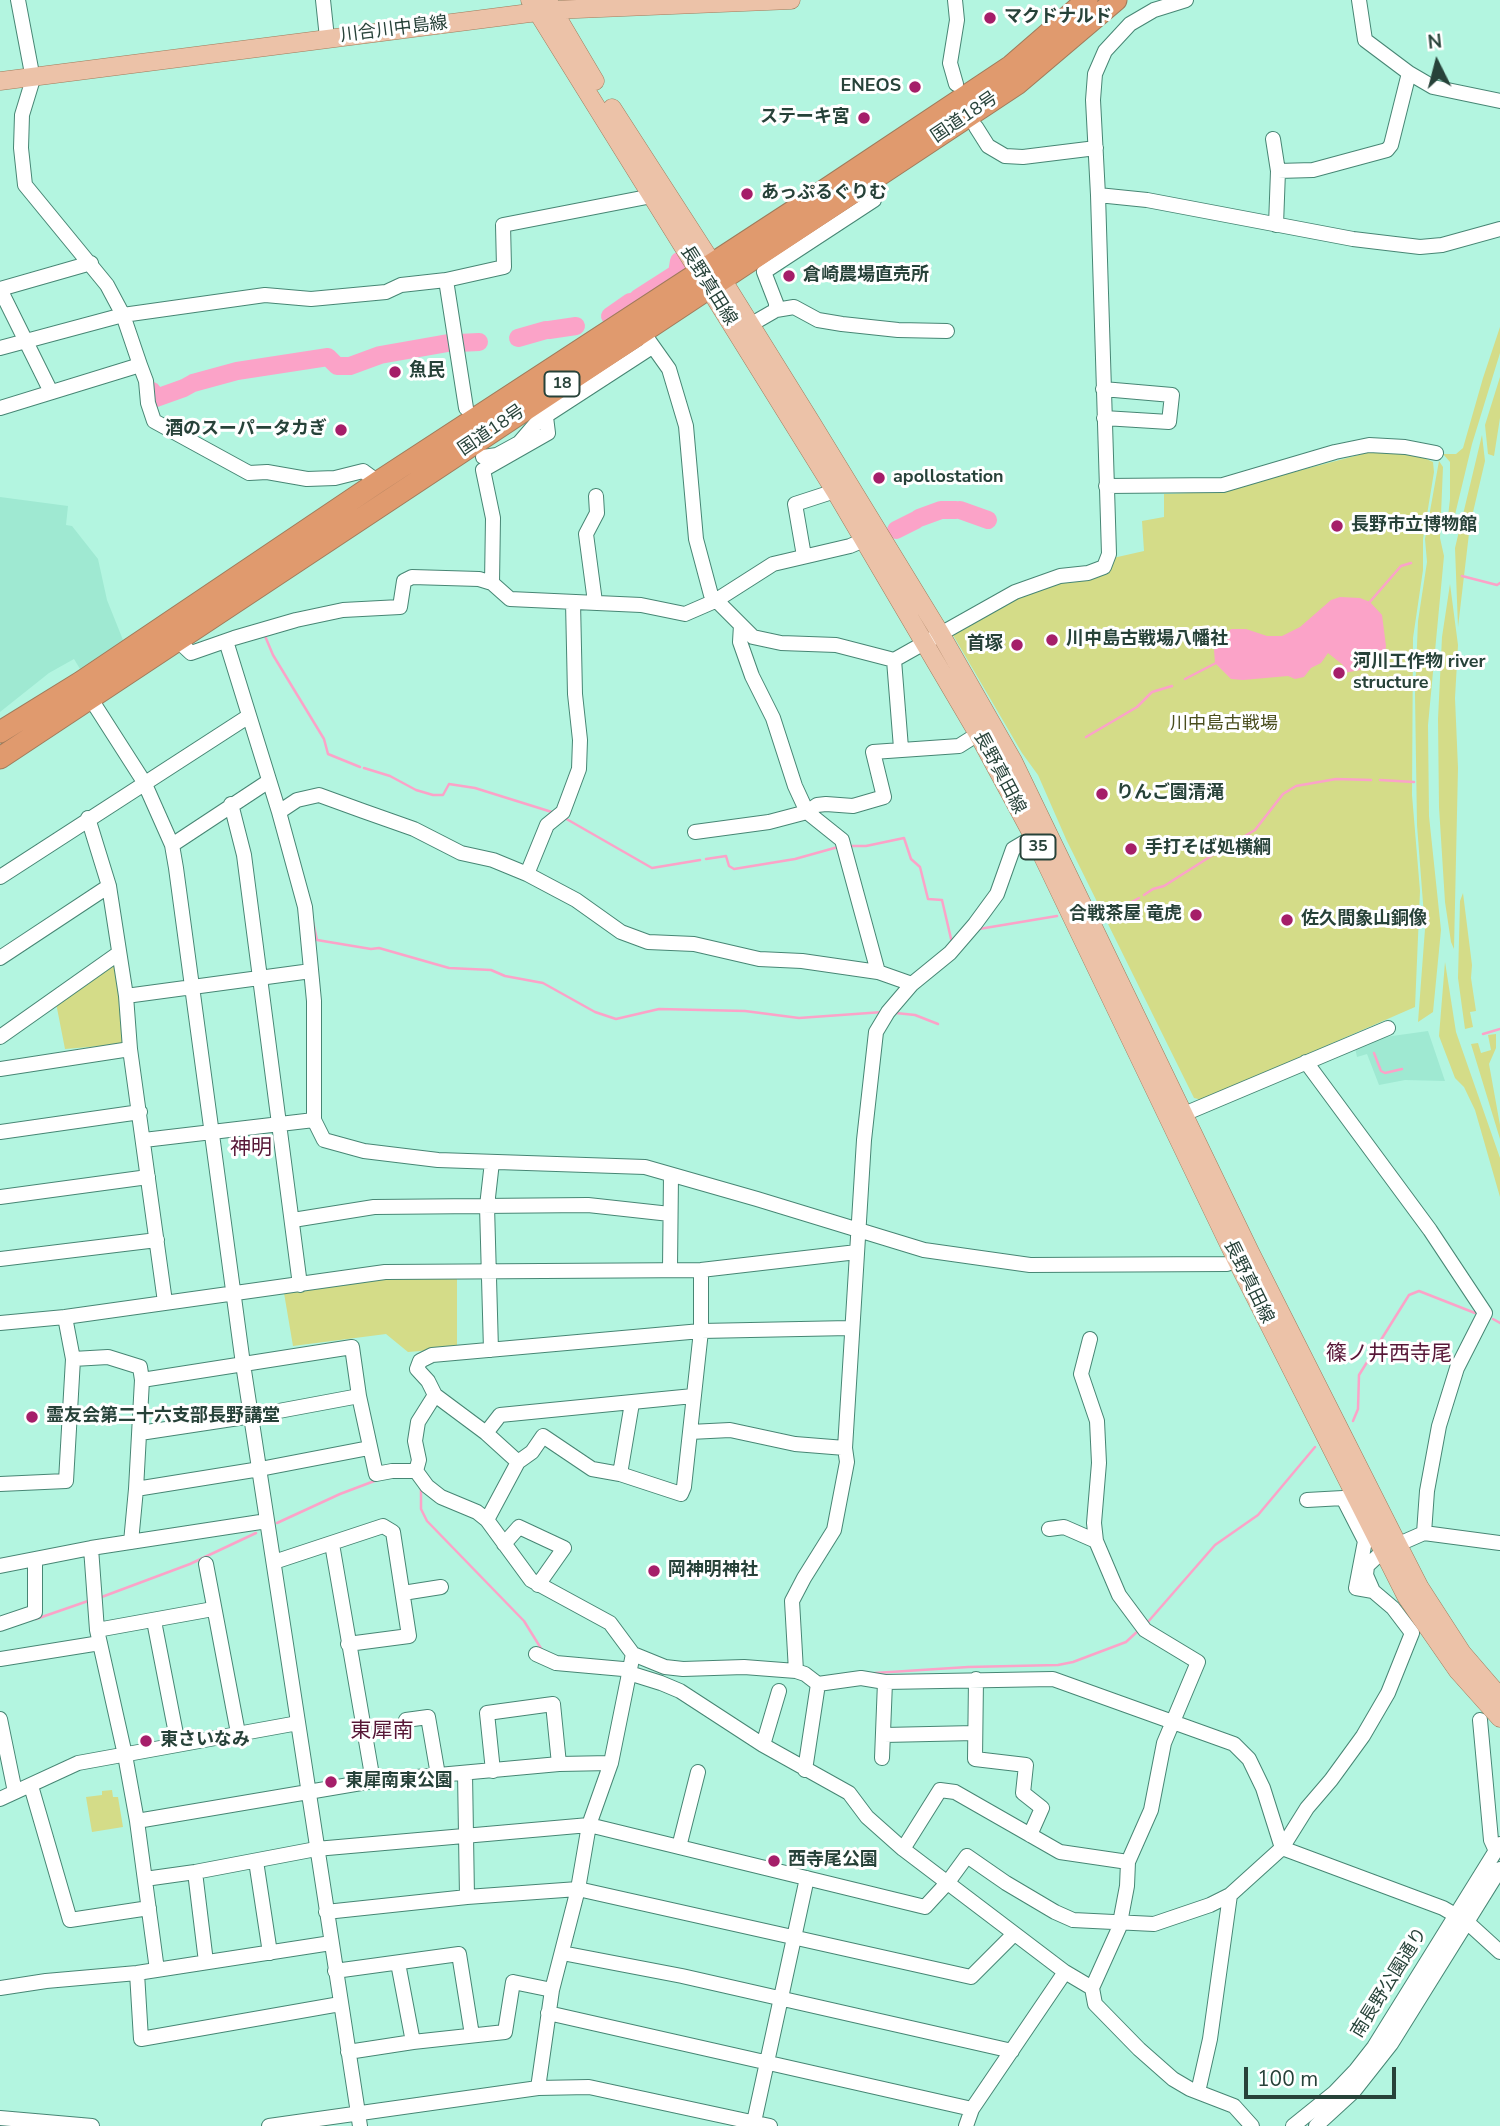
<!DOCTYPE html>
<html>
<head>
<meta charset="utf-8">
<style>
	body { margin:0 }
	#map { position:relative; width:1500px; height:2126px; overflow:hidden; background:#b3f5e0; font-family:"Nunito Sans",sans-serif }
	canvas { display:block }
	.north { position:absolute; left:1402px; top:28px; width:70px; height:70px; -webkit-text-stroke:5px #fff; paint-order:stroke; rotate:354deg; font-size:19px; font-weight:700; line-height:28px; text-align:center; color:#274239 }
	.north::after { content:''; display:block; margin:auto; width:24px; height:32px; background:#274239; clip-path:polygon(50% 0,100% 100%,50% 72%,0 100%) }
	.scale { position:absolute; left:1244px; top:2067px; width:152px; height:32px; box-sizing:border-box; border:4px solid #274239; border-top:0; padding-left:9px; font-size:21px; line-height:24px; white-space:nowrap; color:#274239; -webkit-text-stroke:5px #fff; paint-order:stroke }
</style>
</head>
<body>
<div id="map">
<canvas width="1500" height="2126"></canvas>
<div class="north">N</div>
<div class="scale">100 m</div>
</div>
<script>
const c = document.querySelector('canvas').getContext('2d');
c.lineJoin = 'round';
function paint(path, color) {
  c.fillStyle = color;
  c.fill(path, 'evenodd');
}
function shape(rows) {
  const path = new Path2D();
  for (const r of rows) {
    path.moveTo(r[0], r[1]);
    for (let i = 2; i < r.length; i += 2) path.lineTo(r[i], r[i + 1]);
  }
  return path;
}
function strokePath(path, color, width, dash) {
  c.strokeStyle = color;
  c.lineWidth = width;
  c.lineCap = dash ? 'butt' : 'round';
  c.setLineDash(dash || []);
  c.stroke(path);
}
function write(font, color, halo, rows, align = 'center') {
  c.font = font + ' "Nunito Sans","Noto Sans JP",sans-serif';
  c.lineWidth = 6;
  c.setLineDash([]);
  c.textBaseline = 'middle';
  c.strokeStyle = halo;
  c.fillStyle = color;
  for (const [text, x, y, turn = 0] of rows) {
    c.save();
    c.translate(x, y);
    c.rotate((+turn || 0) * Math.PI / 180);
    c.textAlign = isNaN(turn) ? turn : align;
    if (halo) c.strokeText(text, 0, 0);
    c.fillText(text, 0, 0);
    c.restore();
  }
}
const built = shape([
	[0,497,68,506,66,525,72,526,98,559,107,600,123,640,80,669,74,659,49,673,0,712],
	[1428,1031,1445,1081,1405,1080,1379,1085,1367,1054,1357,1057,1355,1048,1385,1037]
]);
const green = shape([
	[1500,327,1500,353,1472,444,1453,523,1447,525,1450,499,1450,462,1443,454,1456,454,1463,448,1483,378],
	[1500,377,1500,418,1494,456,1488,454,1485,425],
	[1482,435,1485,461,1470,525,1458,627,1455,548],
	[1370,452,1413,453,1433,462,1434,472,1423,539,1423,570,1413,638,1412,795,1420,891,1415,1007,1202,1100,1194,1098,1066,839,1038,775,1022,753,953,635,1024,593,1051,584,1076,582,1103,575,1113,558,1144,551,1142,521,1164,517,1164,494,1218,492],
	[1439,461,1443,467,1440,538,1444,556,1428,725,1429,816,1441,930,1433,1012,1418,1022,1425,929,1417,825,1415,694,1418,621,1427,562,1425,539],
	[1450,584,1458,645,1455,698,1458,768,1454,949,1451,942,1445,902,1439,807,1438,719,1442,637],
	[1463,893,1472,965,1471,978,1476,1011,1470,1012,1473,1027,1465,1029,1458,978,1460,901],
	[115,961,125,1044,65,1049,56,1003],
	[1445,962,1456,1032,1500,1158,1500,1197,1475,1110,1464,1087,1455,1078,1439,1036],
	[1496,1034,1496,1048,1489,1064,1500,1125,1500,1139,1471,1044,1478,1043,1481,1053,1491,1050,1488,1035],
	[394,1276,457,1277,457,1348,408,1352,386,1334,293,1346,284,1293],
	[112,1790,113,1797,118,1797,123,1827,92,1832,86,1797,102,1795,102,1791]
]);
const water = shape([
	[1340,597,1360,598,1370,602,1382,615,1386,646,1385,656,1382,661,1366,669,1344,673,1339,672,1343,665,1328,653,1321,663,1311,668,1304,677,1295,679,1288,676,1243,680,1231,679,1215,663,1214,650,1218,642,1231,629,1246,629,1267,636,1282,636,1300,627,1331,600]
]);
const stream = shape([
	[1462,576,1497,585,1500,583],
	[1368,604,1401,566,1411,563],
	[265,636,273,655,324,739,328,754,360,767],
	[1185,679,1216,663],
	[1086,737,1137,707,1152,692,1172,686],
	[364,768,390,776,416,790,433,795,443,795,449,784,475,788,555,813],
	[1380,780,1414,782],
	[563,817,652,868,700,860],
	[1243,837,1255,830,1283,794,1296,786,1336,779,1371,780],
	[847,846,866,846,904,838,911,859,920,867,928,899,942,900,952,943],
	[1225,847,1238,840],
	[706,859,726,856,729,866,734,869,795,859,838,847],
	[1144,895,1153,889,1164,886,1219,851],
	[1120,908,1139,898],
	[1103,916,1114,910],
	[313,922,317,940,371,949,379,948,449,968,491,970,505,976,543,983,595,1012,616,1019,659,1009,745,1011,799,1018,883,1012],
	[979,929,1057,916],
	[896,1013,915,1015,938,1024],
	[1483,1034,1500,1029],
	[1374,1053,1381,1071,1385,1073,1402,1069],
	[1493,1319,1500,1323],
	[1353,1421,1358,1409,1359,1375,1409,1295,1419,1291,1475,1313],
	[421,1489,421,1509,427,1521,524,1621,542,1650],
	[277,1523,340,1494,377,1480],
	[99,1598,190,1564,256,1533],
	[36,1619,88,1601],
	[1147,1623,1215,1545,1258,1515,1315,1447],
	[875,1673,968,1667,1058,1665,1073,1662,1126,1642,1139,1630]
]);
const river = shape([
	[638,298,677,273,679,261],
	[610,316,630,302],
	[549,330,576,326],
	[518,338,546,330],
	[458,343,479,342],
	[152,391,156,398,184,388,193,383,237,371,328,357,337,366,350,366,380,355,448,343],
	[960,510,988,520],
	[919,518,941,510,956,510],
	[896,530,916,520]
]);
const minor = shape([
	[323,0,327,38],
	[955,0,957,20,950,63,956,84],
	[1359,0,1365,40,1409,73,1433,87,1500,101],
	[976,127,988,146,1005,156,1023,157,1096,148],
	[1273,139,1278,171,1276,225],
	[1278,171,1313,170,1387,150,1391,145,1409,73],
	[1098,195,1147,200,1353,239,1420,247,1442,245,1500,229],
	[446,280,466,408],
	[0,289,51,392],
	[0,289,91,263],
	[776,310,794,307,818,320,842,324,898,330,947,331],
	[750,325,776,310,776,303,764,272,874,200,864,185],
	[642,331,669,369,686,426,696,539,711,595,753,637,781,643,836,645,894,660,1015,592,1060,576,1088,573,1104,567,1109,554,1098,195,1093,100,1095,74,1105,51,1130,24,1154,10,1186,0],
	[0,348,123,315,265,295,311,299,386,292,401,285,446,280,504,267,503,225,652,196],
	[140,365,146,381,148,403,154,421,249,473,267,472,307,479,335,478,363,471,378,482],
	[1103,389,1172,395,1169,422,1104,418],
	[0,408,140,365,123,315,107,285,25,185,21,148,22,115,33,79,18,0],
	[483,457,497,455,519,443,538,421,652,347],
	[1106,486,1223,485,1335,452,1369,445,1405,447,1436,453],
	[804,556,795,504,835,491],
	[492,583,493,518,483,470,548,433,546,417],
	[595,602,586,534,597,513,596,496],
	[741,625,740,642,752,676,773,718,795,786,807,812,842,840,878,972],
	[177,640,191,653,234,638,296,620,343,610,400,607,404,581,412,577,479,579,492,583,510,599,641,605,685,614,715,601,773,564,850,546,864,540],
	[226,641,279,812,305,907,314,1001,314,1120,324,1140,364,1151,438,1160,645,1167,757,1199,924,1250,1030,1265,1227,1264,1246,1255],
	[894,660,901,748],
	[87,693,144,782,172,845,176,868,243,1364,360,2126],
	[231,804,244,855,300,1285],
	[279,812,297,800,319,795,363,811,414,829,461,853,493,860,527,874,576,900,621,932,648,942,694,944,759,959,802,961,878,972,912,984],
	[88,818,109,886,126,996,130,1049,165,1302],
	[695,832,769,822,807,812,817,805,826,804,853,806,884,797,873,752,959,746,978,734],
	[172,845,269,781],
	[527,874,547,825,563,812,579,769,580,740,575,694,573,602],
	[0,877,249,716],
	[0,958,109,886],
	[126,996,311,971],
	[0,1037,119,953],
	[0,1069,130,1049],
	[1184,1114,1388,1028],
	[0,1132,140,1112],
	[144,1140,314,1120],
	[0,1197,148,1177],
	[293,1220,374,1207,588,1205,670,1214],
	[0,1259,157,1240],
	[670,1268,671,1175],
	[0,1323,65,1317,385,1272,701,1270,857,1252],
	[1090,1339,1081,1374,1097,1421,1099,1463,1094,1523,1096,1541,1119,1595,1145,1630,1198,1662,1164,1743,1151,1810,1128,1862,1127,1886,1119,1928,1092,1988],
	[491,1350,487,1206,492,1162],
	[73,1359,108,1357,140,1367,142,1380,136,1489,260,1469,369,1448],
	[142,1380,352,1347,359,1396,376,1474,392,1471,416,1471],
	[435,1395,486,1433,518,1462,532,1452,543,1436,592,1469,620,1474],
	[632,1403,620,1474,681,1494,684,1487,701,1331,701,1270],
	[690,1432,730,1430,795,1444,845,1448,864,1140,876,1032,888,1012,912,984,950,953,975,924,997,894,1013,849,1040,833],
	[140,1433,252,1416,359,1396],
	[486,1433,500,1415,693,1396],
	[0,1484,66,1481,73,1359,65,1317],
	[1307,1500,1343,1498,1365,1541,1356,1588,1373,1591],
	[487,1520,518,1462],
	[1049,1529,1064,1527,1096,1541],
	[1424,1533,1500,1543],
	[131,1542,136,1489],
	[332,1544,373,1781],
	[504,1544,519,1527,564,1548,538,1585],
	[91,1548,97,1630,125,1755,137,1821,157,1970],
	[274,1562,383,1526,393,1532,409,1636,348,1644],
	[206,1564,238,1733],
	[0,1566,91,1548,267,1521],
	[403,1593,441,1587],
	[154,1621,178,1744],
	[0,1624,35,1612,35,1560],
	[97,1630,213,1609],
	[536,1654,556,1663,623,1669,629,1673,661,1683,680,1691,763,1745,849,1793,867,1817,903,1849,1065,1972,1092,1988,1095,2004,1139,2049,1173,2079,1190,2089,1234,2106,1252,2126],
	[633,1654,610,1623,531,1580,487,1520,477,1512,441,1497,427,1486,416,1471,419,1460,415,1441,418,1422,435,1395,428,1381,417,1369,420,1361,432,1355,701,1331,850,1328],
	[0,1659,100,1643],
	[796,1671,792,1601,804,1578,834,1530,847,1462,845,1448],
	[976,1679,975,1759,1026,1765,1023,1793,1042,1808,1030,1835],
	[0,1719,15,1792],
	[406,1720,428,1717,438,1775],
	[1480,1720,1491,1840,1496,1851],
	[884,1735,975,1733],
	[763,1745,779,1691],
	[882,1758,885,1682],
	[805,1770,818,1684],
	[493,1771,487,1713,553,1704,559,1764],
	[465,1773,467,1897],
	[31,1786,70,1920,149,1908],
	[0,1799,78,1763,298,1723],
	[137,1821,373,1781,559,1764,611,1763],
	[679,1847,698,1772],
	[1282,1848,1443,1908,1467,1922,1500,1952],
	[903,1849,940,1790,955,1792,1060,1852,1128,1862],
	[256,1861,270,1953],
	[195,1872,206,1962],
	[145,1879,195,1872,316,1849,589,1825,925,1907,948,1882,967,1856,1006,1883,1055,1912,1073,1920,1154,1924,1210,1905,1230,1895,1282,1848,1307,1808,1331,1780,1363,1736,1388,1693,1412,1633,1393,1608,1373,1591,1366,1575,1367,1566,1383,1551,1424,1533,1427,1491,1439,1426,1457,1368,1485,1313,1430,1230,1306,1062],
	[326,1912,467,1897,578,1889,971,1977,1014,1934],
	[562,1953,682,1976,1012,2051],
	[398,1963,413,2042],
	[335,1971,459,1954,472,2035],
	[137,1973,141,2039,340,2004],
	[0,1988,46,1981,137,1973,331,1943],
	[548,2013,972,2109],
	[348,2052,413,2042,505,2032,513,1982,552,1990],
	[538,2088,552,1990,578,1889,589,1825,611,1763,633,1654,665,1667,683,1669,744,1667,796,1671,805,1674,818,1684,861,1678,885,1682,1053,1679,1234,1744,1249,1759,1263,1788,1282,1848],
	[1198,2092,1210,2039,1230,1895],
	[0,2118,92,2126],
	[269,2126,538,2088,589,2087,770,2126],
	[756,2126,754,2122,807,1878],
	[966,2126,972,2109,1065,1972],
	[1293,2126,1334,2093,1356,2070,1374,2047,1500,1844],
	[1316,2126,1354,2091,1391,2044,1500,1869]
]);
const major = shape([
	[530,0,835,491,978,734,1033,836,1236,1259,1406,1596,1458,1671,1500,1718],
	[547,0,595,81],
	[0,81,553,10,791,0],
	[612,108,712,263,811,422,940,633,1013,761,1250,1252,1398,1545,1420,1588,1462,1653,1500,1697]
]);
const highway = shape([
	[0,732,81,682,378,482,801,206,1011,66,1087,0],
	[0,758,1017,84,1116,0]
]);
const markers = [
	[990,18,7,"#a51e69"],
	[915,87,7,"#a51e69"],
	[864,118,7,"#a51e69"],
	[747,194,7,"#a51e69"],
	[789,276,7,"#a51e69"],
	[395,372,7,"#a51e69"],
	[341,430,7,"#a51e69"],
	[879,478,7,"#a51e69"],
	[1337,526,7,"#a51e69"],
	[1052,640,7,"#a51e69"],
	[1017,645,7,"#a51e69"],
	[1339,673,7,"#a51e69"],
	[1102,794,7,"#a51e69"],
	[1131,849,7,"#a51e69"],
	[1196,915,7,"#a51e69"],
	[1287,920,7,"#a51e69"],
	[32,1417,7,"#a51e69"],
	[654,1571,7,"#a51e69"],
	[146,1741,7,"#a51e69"],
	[331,1782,7,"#a51e69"],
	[774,1861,7,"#a51e69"]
];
const shields = [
	[562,384,35],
	[1038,847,35]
];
const shieldNames = [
	["18",562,384],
	["35",1038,847]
];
const poiNames = [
	["マクドナルド",1004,18],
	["ENEOS",901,87,"right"],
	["ステーキ宮",850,118,"right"],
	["あっぷるぐりむ",761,194],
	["倉崎農場直売所",803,276],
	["魚民",409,372],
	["酒のスーパータカぎ",327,430,"right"],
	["apollostation",893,478],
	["長野市立博物館",1351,526],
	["川中島古戦場八幡社",1066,640],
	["首塚",1003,645,"right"],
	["河川工作物 river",1353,663],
	["structure",1353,684],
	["りんご園清滝",1116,794],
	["手打そば処横綱",1145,849],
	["合戦茶屋 竜虎",1182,915,"right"],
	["佐久間象山銅像",1301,920],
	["霊友会第二十六支部長野講堂",46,1417],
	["岡神明神社",668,1571],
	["東さいなみ",160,1741],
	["東犀南東公園",345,1782],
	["西寺尾公園",788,1861]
];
const streetNames = [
	["川合川中島線",394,30,-7],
	["国道18号",965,118,-34],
	["長野真田線",708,286,58],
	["国道18号",492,431,-34],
	["長野真田線",999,773,62],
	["長野真田線",1248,1282,64],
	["南長野公園通り",1390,1983,-58]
];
const parkNames = [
	["川中島古戦場",1224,725]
];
const quarterNames = [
	["神明",251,1149],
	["篠ノ井西寺尾",1389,1355],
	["東犀南",382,1732]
];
paint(built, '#9fe9d2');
paint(green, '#d4dc88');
paint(water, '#fba3c8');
strokePath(stream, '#fba3c8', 2.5);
strokePath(river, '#fba3c8', 18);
strokePath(minor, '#478674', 16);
strokePath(major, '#9f7b5b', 19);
strokePath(highway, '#9f7b5b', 23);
strokePath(minor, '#fff', 14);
strokePath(major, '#ecc2a8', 18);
strokePath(highway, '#e09a6e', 21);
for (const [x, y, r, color] of markers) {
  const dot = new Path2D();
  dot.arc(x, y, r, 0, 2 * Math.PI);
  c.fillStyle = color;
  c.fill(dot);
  strokePath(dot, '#fff', 2.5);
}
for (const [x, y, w] of shields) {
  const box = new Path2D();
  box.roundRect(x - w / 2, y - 12.5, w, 25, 5);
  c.fillStyle = '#fff';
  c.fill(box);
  strokePath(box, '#274239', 2);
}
write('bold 16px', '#274239', null, shieldNames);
write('bold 18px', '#274239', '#fff', poiNames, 'left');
write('18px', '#274239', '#fff', streetNames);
write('18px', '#4a4e1e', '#fff', parkNames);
write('21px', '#571737', '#fff', quarterNames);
</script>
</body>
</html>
